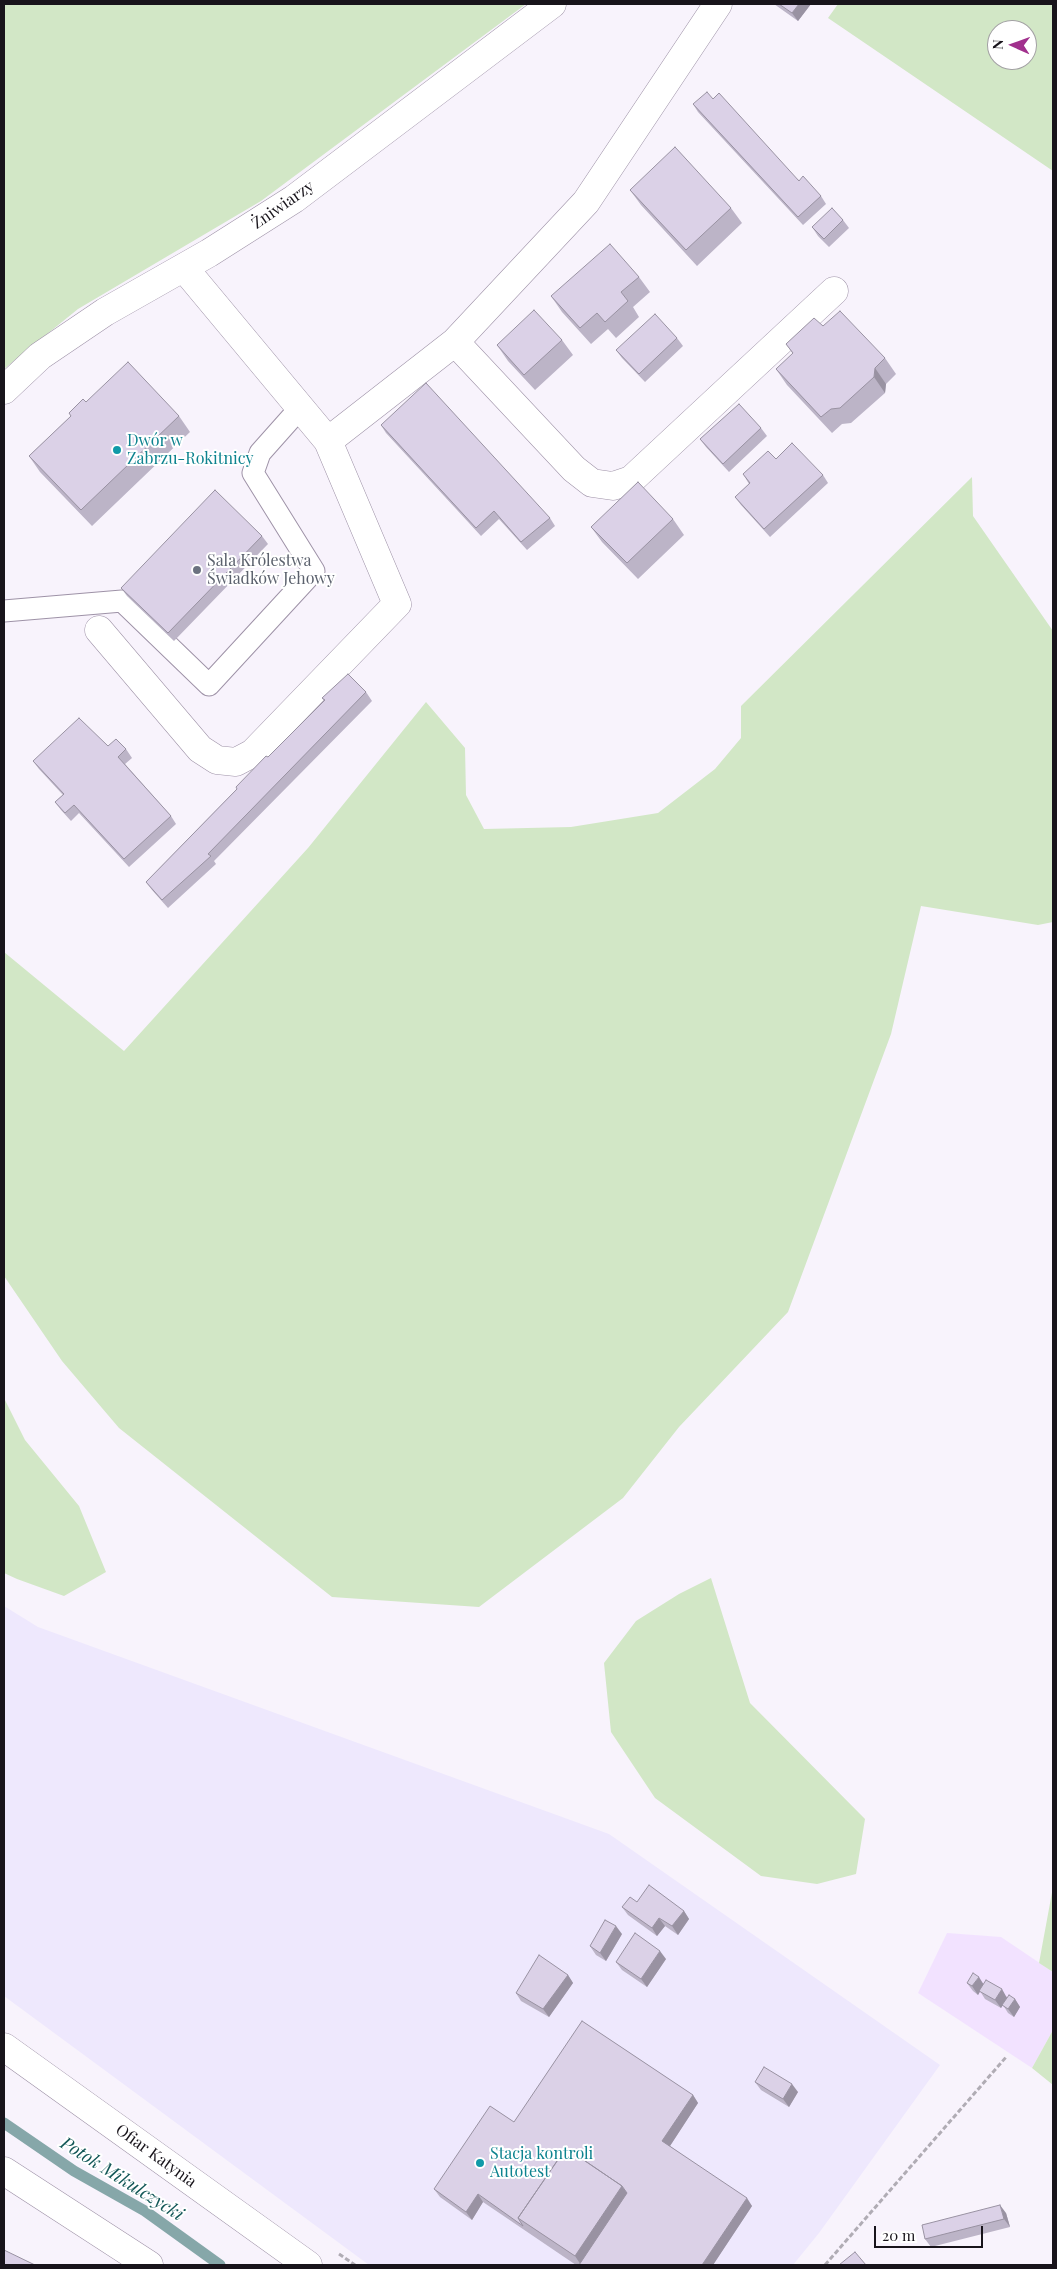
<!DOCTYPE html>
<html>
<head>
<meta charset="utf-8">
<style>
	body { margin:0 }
	#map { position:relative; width:1057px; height:2269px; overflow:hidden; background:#f8f3fc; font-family:"Playfair Display",serif }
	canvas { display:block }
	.frame { position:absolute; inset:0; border:5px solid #18141b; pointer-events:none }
	.north { position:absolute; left:987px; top:20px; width:50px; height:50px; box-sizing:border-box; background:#fff; border:1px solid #a3a1a4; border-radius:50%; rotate:272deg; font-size:14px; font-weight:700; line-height:20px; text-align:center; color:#18141b }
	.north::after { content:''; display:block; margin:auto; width:18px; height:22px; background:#a1308d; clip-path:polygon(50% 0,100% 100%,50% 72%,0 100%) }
	.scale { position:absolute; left:874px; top:2226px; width:109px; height:22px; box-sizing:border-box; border:2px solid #18141b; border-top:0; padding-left:6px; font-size:15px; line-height:18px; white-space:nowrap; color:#18141b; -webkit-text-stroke:4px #fff; paint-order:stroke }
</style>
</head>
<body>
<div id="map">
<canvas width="1057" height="2269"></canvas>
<div class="frame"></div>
<div class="north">N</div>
<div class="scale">20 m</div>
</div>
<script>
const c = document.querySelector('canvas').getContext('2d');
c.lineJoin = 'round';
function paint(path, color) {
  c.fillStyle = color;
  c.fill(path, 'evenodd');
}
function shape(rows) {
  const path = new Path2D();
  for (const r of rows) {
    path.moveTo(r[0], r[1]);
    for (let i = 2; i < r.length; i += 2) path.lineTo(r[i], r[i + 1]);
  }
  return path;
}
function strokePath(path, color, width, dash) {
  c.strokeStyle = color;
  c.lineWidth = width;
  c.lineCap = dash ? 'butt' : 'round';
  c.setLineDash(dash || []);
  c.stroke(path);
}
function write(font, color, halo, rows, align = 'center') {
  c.font = font + ' "Playfair Display",serif';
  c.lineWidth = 4;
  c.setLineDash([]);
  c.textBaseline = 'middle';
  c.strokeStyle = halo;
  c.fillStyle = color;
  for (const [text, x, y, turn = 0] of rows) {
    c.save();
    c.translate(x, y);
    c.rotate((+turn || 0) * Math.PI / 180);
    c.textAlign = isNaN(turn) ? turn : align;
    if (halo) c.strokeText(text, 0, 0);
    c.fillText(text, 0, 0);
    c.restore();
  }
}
const commercial = shape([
	[4,1606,38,1627,609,1834,940,2065,819,2233,793,2265,369,2265,4,1996]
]);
const built = shape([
	[947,1933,1001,1937,1053,1972,1053,2030,1032,2068,918,1993]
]);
const green = shape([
	[4,4,526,4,261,201,78,309,4,369],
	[838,4,1053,4,1053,171,828,18],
	[997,30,1027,30,1027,60,997,60],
	[972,477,973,516,1053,631,1053,922,1038,925,921,906,891,1034,788,1312,679,1427,623,1498,479,1607,332,1597,119,1428,62,1361,4,1276,4,952,124,1051,308,848,426,702,465,748,466,795,484,829,571,827,658,813,715,769,741,738,741,706],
	[4,1398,25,1440,79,1506,106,1572,64,1596,17,1579,4,1573],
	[711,1578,750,1703,865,1819,856,1874,817,1884,761,1876,655,1798,611,1732,604,1663,636,1621,679,1594],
	[1053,1887,1053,1972,1039,1963],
	[1053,2030,1053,2085,1032,2068]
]);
const stream = shape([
	[4,2123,74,2171,145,2211,220,2265]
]);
const path = shape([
	[339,2254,355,2265],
	[825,2265,1007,2056]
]);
const service = shape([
	[4,611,122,601,209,685,314,571,253,473,260,453,300,408]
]);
const minor = shape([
	[455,342,574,469,592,483,613,486,631,480,834,291],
	[4,390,40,356,105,312,209,253,294,199,552,4],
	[328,441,455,342,586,202,718,4],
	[99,630,200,749,217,760,236,762,253,753,397,604,328,441,184,268],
	[4,2171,149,2265]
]);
const tertiary = shape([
	[4,2047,308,2265]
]);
const wall = shape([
	[774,4,811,4,798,21],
	[693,104,821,196,826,204,803,225,698,112],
	[630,190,731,208,742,223,697,266,641,205],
	[843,220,849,228,829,247,818,236,812,227],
	[639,277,650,292,633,307,639,317,616,338,608,329,591,344,562,312,551,296],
	[823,326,885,358,896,374,886,384,885,393,851,423,842,424,832,433,787,385,776,369,793,354,786,344],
	[677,338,683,346,645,382,622,358,616,350],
	[562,340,573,355,535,390,508,361,497,345],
	[86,402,179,416,190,432,92,526,40,472,29,456,71,416,69,413],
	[381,425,550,518,555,526,527,550,499,519,481,536,386,433],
	[761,428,767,436,729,472,706,447,700,439],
	[776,459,823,475,828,483,770,537,741,505,735,497,749,484,743,474],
	[673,519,684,535,638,579,602,542,591,527],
	[262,536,268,544,174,641,127,596,121,588],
	[366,692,372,701,214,861,216,864,168,908,152,890,146,882,268,757,324,701,322,698],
	[108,746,126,749,132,758,125,764,171,816,176,824,129,867,79,813,71,821,61,810,55,802,63,795,39,769,33,761],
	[637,1902,684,1911,689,1919,678,1935,665,1926,657,1936,628,1915,622,1907],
	[622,1934,606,1961,596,1955,590,1946],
	[666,1959,647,1987,622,1970,616,1962],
	[568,1975,573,1983,549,2017,521,2001,516,1993],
	[967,1983,984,1984,1007,1997,1015,1999,1020,2007,1014,2017,1008,2013,1003,2005,1001,2008,985,1999,980,1991,978,1995,973,1991],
	[755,2082,798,2092,789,2107,761,2090],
	[693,2095,698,2103,670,2146,752,2206,713,2265,576,2265,483,2202,472,2220,440,2197,434,2189,514,2122],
	[1006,2213,1010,2227,931,2247,925,2239]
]);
const shadedWall = shape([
	[799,4,811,4,798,21,792,13],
	[875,368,886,384,885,393,874,377],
	[684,1911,689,1919,678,1935,672,1926],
	[659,1918,665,1926,657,1936,652,1928],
	[616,1926,622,1934,606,1961,600,1953],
	[660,1951,666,1959,647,1987,641,1979],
	[568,1975,573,1983,549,2017,543,2009],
	[979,1977,984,1985,978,1995,972,1986],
	[1002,1989,1007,1998,1001,2008,995,2000],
	[1015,1999,1020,2007,1014,2017,1008,2009],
	[792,2084,798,2092,789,2107,783,2099],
	[693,2095,698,2103,668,2149,662,2141],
	[622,2186,633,2201,581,2265,575,2256],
	[478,2194,483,2202,472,2220,466,2212],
	[747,2198,752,2206,713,2265,702,2265],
	[1000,2205,1006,2213,1010,2227,1004,2219]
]);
const building = shape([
	[779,4,799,4,792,13,779,4],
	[707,92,713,99,719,93,799,181,803,176,821,196,798,217,693,104,707,92],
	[675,147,731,208,686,250,630,190,675,147],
	[832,208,843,220,824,239,812,227,832,208],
	[610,244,639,277,621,292,628,301,605,322,597,313,580,328,551,296,610,244],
	[534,310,562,340,524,375,497,345,534,310],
	[840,311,885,358,875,368,874,377,840,408,831,409,821,417,776,369,793,353,786,344,814,318,823,326,840,311],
	[655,314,677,338,639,374,616,350,655,314],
	[128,362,179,416,81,510,29,456,71,416,69,413,83,399,86,402,128,362],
	[426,383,550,518,521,542,494,511,476,528,381,425,426,383],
	[739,404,761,428,723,464,700,439,739,404],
	[792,443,823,475,764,529,735,497,750,483,743,474,755,463,768,451,776,459,792,443],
	[638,482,673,519,627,563,591,527,638,482],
	[215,490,262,536,168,633,121,588,215,490],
	[348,674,366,692,208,854,211,856,162,900,146,882,237,789,236,787,266,756,268,757,325,700,322,698,348,674],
	[79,718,108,746,116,739,126,749,118,757,171,816,124,859,74,805,65,813,55,802,64,794,33,761,79,718],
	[649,1885,684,1911,672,1926,659,1918,652,1928,622,1907,630,1897,637,1902,649,1885],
	[605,1920,616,1926,600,1953,590,1946,605,1920],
	[635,1933,660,1951,641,1979,616,1962,635,1933],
	[539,1955,568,1975,543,2009,516,1993,539,1955],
	[973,1973,979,1977,972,1986,967,1983,973,1973],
	[986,1980,1002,1989,995,2000,979,1991,986,1980],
	[1009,1995,1015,1999,1008,2009,1002,2005,1009,1995],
	[582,2021,693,2095,662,2141,747,2198,702,2265,579,2265,627,2193,622,2186,566,2148,518,2218,523,2226,478,2194,466,2212,434,2189,490,2106,514,2122,582,2021],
	[764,2067,792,2084,783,2099,755,2082,764,2067],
	[566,2148,622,2186,575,2256,518,2218,566,2148],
	[1000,2205,1004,2219,925,2239,922,2225,1000,2205],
	[4,2250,35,2265,4,2265,4,2250],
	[855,2252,866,2265,839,2265,855,2252]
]);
const markers = [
	[117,450,5,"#0f9aa8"],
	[197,570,5,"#6b7280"],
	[480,2163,5,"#0f9aa8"]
];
const streetNames = [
	["Żniwiarzy",283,205,-35],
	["Ofiar Katynia",156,2156,36]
];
const cultureNames = [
	["Dwór w",127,441],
	["Zabrzu-Rokitnicy",127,459],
	["Stacja kontroli",490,2154],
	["Autotest",490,2172]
];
const worshipNames = [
	["Sala Królestwa",207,561],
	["Świadków Jehowy",207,579]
];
const waterNames = [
	["Potok Mikulczycki",122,2179,32]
];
paint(commercial, '#eee8fd');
paint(built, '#f2e2ff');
paint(green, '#d2e7c6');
strokePath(stream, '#86a7a9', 11);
strokePath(service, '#9e92a7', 23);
strokePath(minor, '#9e92a7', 29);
strokePath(tertiary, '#9e92a7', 29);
strokePath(path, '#b0acb4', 3, [5, 2.5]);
strokePath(service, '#fff', 21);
strokePath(minor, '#fff', 28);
strokePath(tertiary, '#fff', 28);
paint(wall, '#bcb4c7');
paint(shadedWall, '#9992a2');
paint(building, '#dbd1e7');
strokePath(building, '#9992a2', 1);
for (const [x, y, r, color] of markers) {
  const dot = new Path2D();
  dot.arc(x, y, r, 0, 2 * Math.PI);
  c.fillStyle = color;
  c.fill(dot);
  strokePath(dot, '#fff', 2);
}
write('16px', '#18141b', '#fff', streetNames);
write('16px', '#0d838f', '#fff', cultureNames, 'left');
write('16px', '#5b616d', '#fff', worshipNames, 'left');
write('italic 18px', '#145858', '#fff', waterNames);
</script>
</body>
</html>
